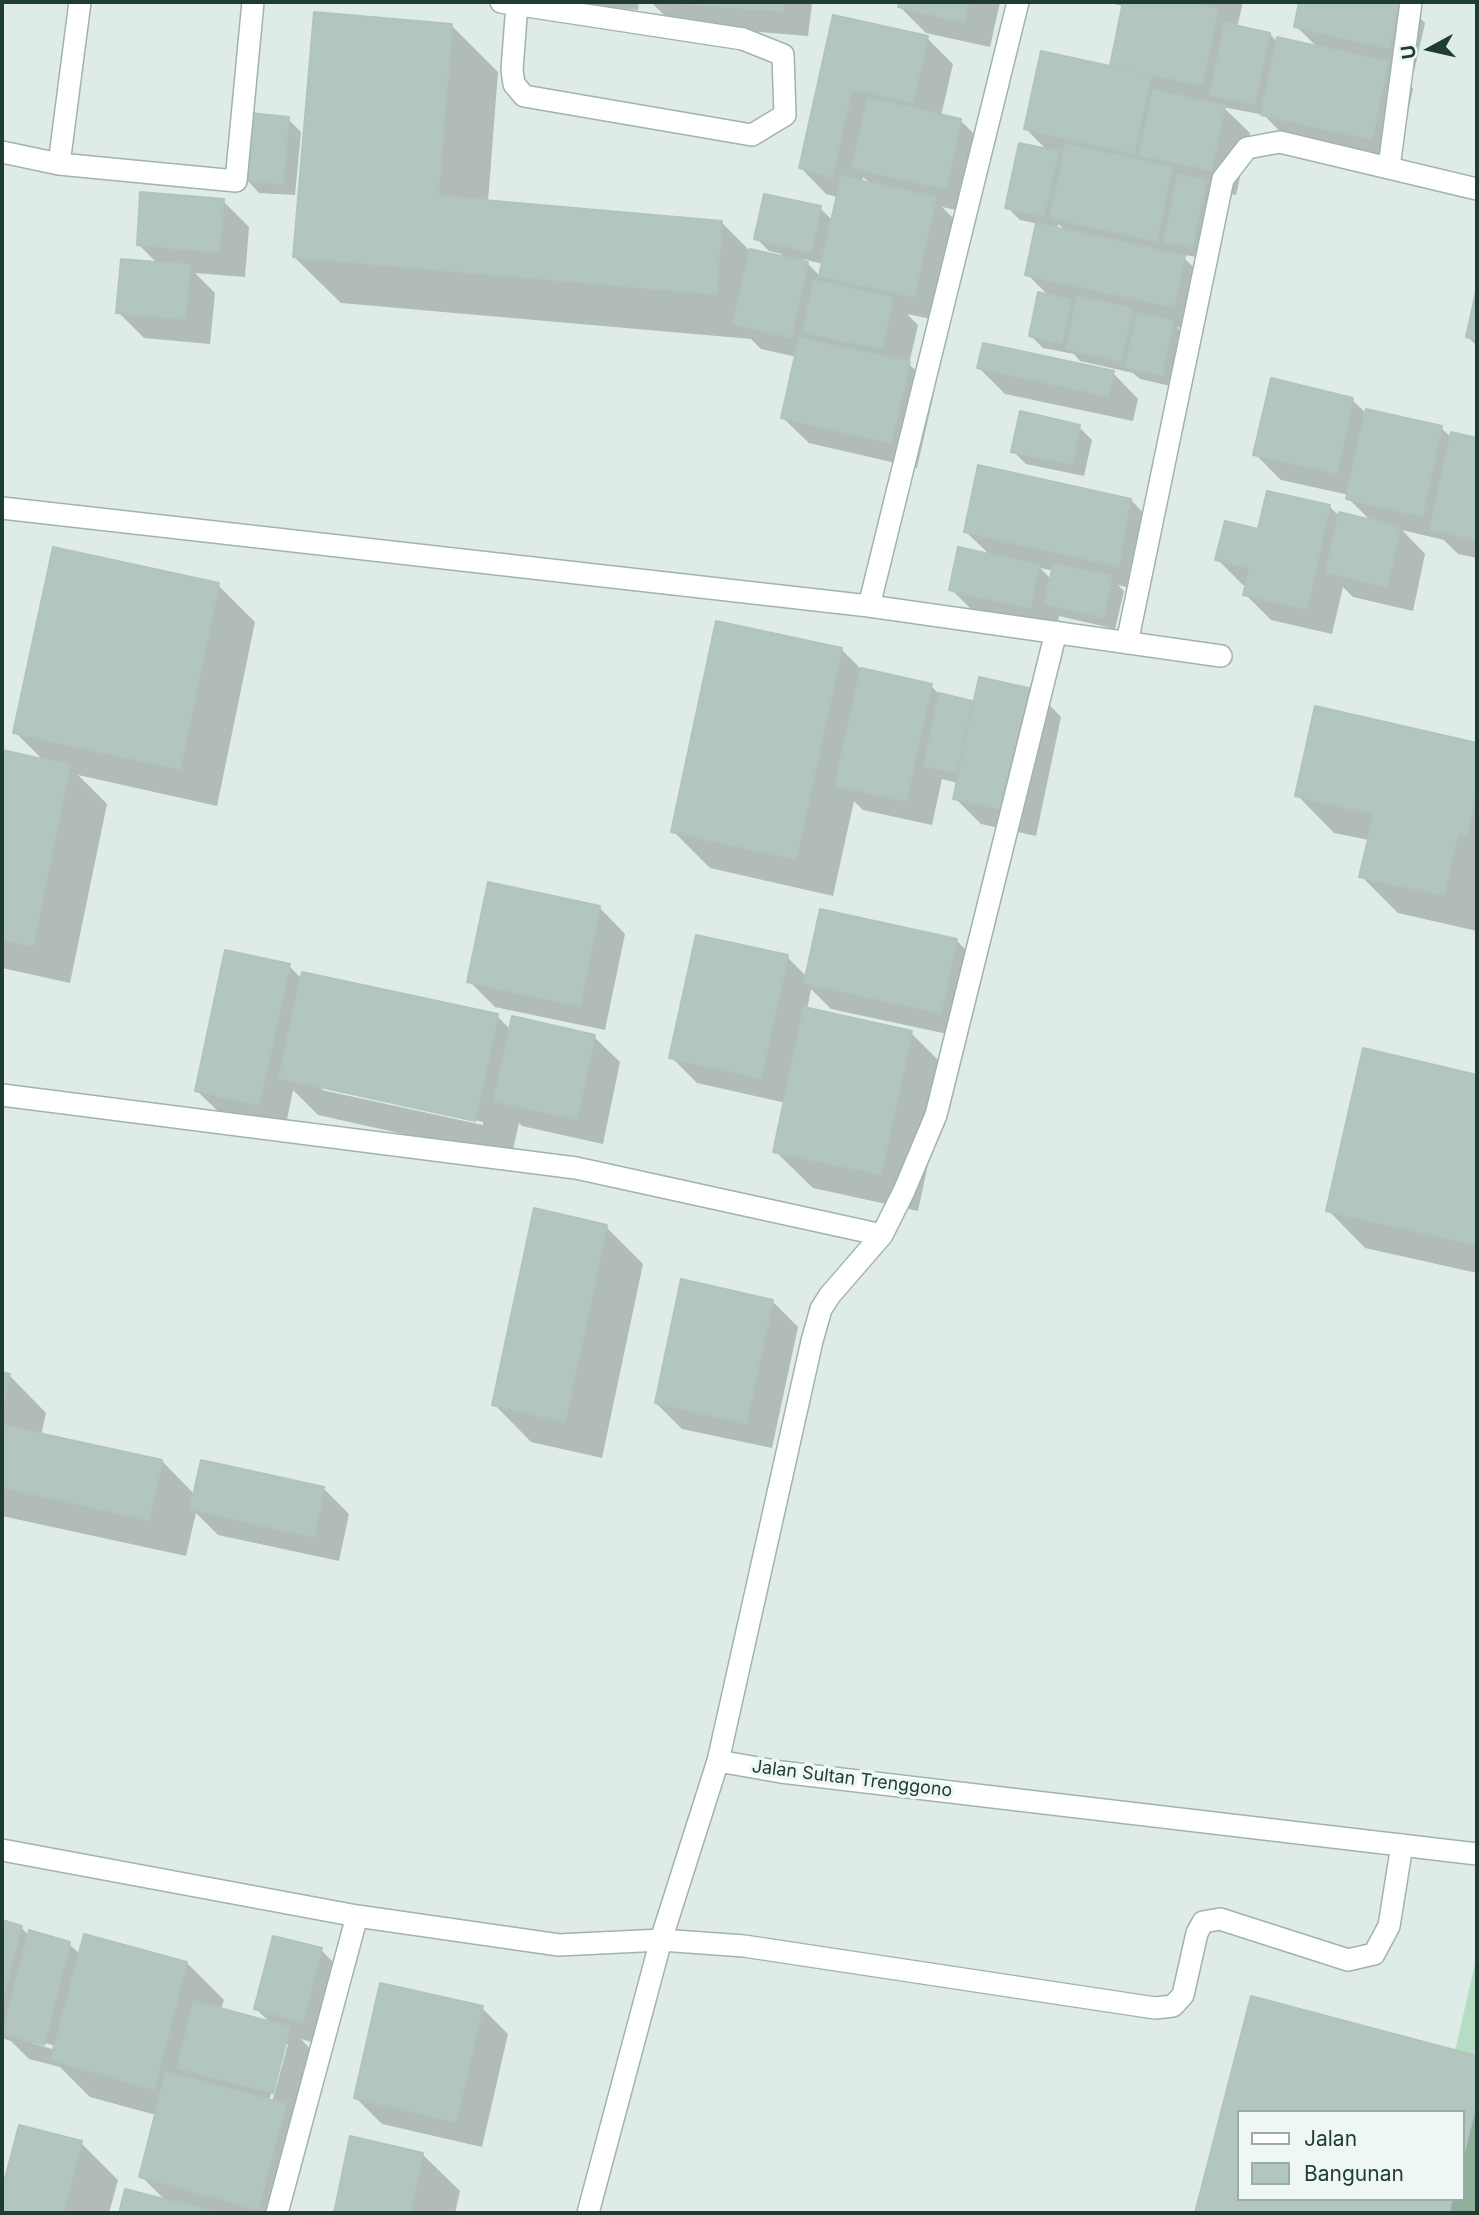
<!DOCTYPE html>
<html>
<head>
<meta charset="utf-8">
<style>
	body { margin:0 }
	#map { position:relative; width:1479px; height:2215px; overflow:hidden; background:#deebe6; font-family:Inter,sans-serif }
	canvas { display:block }
	.frame { position:absolute; inset:0; border:4px solid #1f3b35; pointer-events:none }
	.legend { position:absolute; left:1237px; top:2110px; width:228px; height:91px; box-sizing:border-box; background:#eef7f3; border:2px solid #9baca7; margin:0; padding:9px 12px; list-style:none; font-size:21px; color:#1f3b35 }
	.legend li { display:flex; align-items:center; gap:14px; height:35px }
	.legend b { width:35px; border:2px solid #9baca7 }
	.north { position:absolute; left:1395px; top:14px; width:70px; height:70px; -webkit-text-stroke:5px #eef7f3; paint-order:stroke; rotate:262deg; font-size:19px; font-weight:700; line-height:28px; text-align:center; color:#1f3b35 }
	.north::after { content:''; display:block; margin:auto; width:24px; height:32px; background:#1f3b35; clip-path:polygon(50% 0,100% 100%,50% 72%,0 100%) }
</style>
</head>
<body>
<div id="map">
<canvas width="1479" height="2215"></canvas>
<div class="frame"></div>
<ul class="legend">
<li><b style="height:9px;background:#fff"></b>Jalan</li>
<li><b style="height:19px;background:#b3c5bf"></b>Bangunan</li>
</ul>
<div class="north">U</div>
</div>
<script>
const c = document.querySelector('canvas').getContext('2d');
c.lineJoin = 'round';
function paint(path, color) {
  c.fillStyle = color;
  c.fill(path, 'evenodd');
}
function shape(rows) {
  const path = new Path2D();
  for (const r of rows) {
    path.moveTo(r[0], r[1]);
    for (let i = 2; i < r.length; i += 2) path.lineTo(r[i], r[i + 1]);
  }
  return path;
}
function strokePath(path, color, width, dash) {
  c.strokeStyle = color;
  c.lineWidth = width;
  c.lineCap = dash ? 'butt' : 'round';
  c.setLineDash(dash || []);
  c.stroke(path);
}
function write(font, color, halo, rows, align = 'center') {
  c.font = font + ' Inter,sans-serif';
  c.lineWidth = 7;
  c.setLineDash([]);
  c.textBaseline = 'middle';
  c.strokeStyle = halo;
  c.fillStyle = color;
  for (const [text, x, y, turn = 0] of rows) {
    c.save();
    c.translate(x, y);
    c.rotate((+turn || 0) * Math.PI / 180);
    c.textAlign = isNaN(turn) ? turn : align;
    if (halo) c.strokeText(text, 0, 0);
    c.fillText(text, 0, 0);
    c.restore();
  }
}
const green = shape([
	[1477,1955,1477,2213,1421,2213,1424,2199,1463,2199,1463,2112,1455,2051]
]);
const shadow = shape([
	[574,2,639,2,638,10,578,5],
	[651,2,809,2,812,4,808,36,674,25],
	[901,2,1000,2,990,47,926,33,900,7],
	[1104,2,1243,2,1237,28,1270,34,1277,42,1318,48,1296,26,1301,2,1413,2,1411,9,1425,23,1414,72,1391,67,1413,89,1397,164,1288,140,1264,115,1223,107,1250,133,1236,195,1212,190,1204,258,1184,255,1184,258,1210,283,1200,332,1177,327,1185,336,1175,387,1140,379,1133,373,1080,361,1074,354,1043,348,1031,336,1049,296,1027,274,1038,224,1020,220,1007,207,1048,151,1026,129,1111,68,1124,6],
	[1058,224,1066,231,1057,229],
	[834,17,927,38,953,64,941,116,960,120,986,146,971,213,942,207,961,226,940,321,907,314,918,325,909,364,935,389,917,468,809,443,783,418,797,357,761,349,751,339,341,303,294,257,451,25,498,72,488,202,722,223,749,250,781,257,782,254,769,251,756,238,820,208,833,221,838,197,826,194,801,168],
	[863,177,872,185,862,183],
	[803,259,823,264,820,276],
	[288,119,301,132,295,195,259,193,247,180],
	[223,201,249,227,245,277,195,273,215,293,210,344,144,338,118,312,158,264,138,244],
	[1477,295,1477,346,1467,336],
	[979,368,1113,373,1138,399,1133,421,1005,394],
	[1352,400,1367,414,1441,428,1452,438,1452,434,1477,440,1477,558,1458,554,1444,540,1402,530,1425,554,1413,611,1353,597,1343,587,1332,634,1271,620,1245,594,1247,586,1243,585,1217,559,1260,531,1329,506,1340,517,1371,521,1348,498,1349,495,1281,480,1255,454],
	[1079,427,1092,440,1084,476,1026,464,1013,451],
	[1131,500,1156,526,1143,591,1118,585,1124,591,1115,629,1059,616,1055,633,977,615,951,589,991,556,966,532],
	[1040,568,1054,571,1052,580],
	[218,585,255,622,217,806,78,775,107,804,70,983,2,968,2,752,44,761,15,732],
	[841,649,862,670,931,686,940,695,971,702,975,706,1036,691,1061,717,1036,836,981,824,955,798,958,783,942,779,932,825,863,810,854,801,833,896,710,868,673,831],
	[1316,708,1477,745,1477,931,1398,913,1361,876,1369,840,1334,833,1297,795],
	[490,884,600,908,625,934,605,1030,495,1007,469,981],
	[956,940,982,966,966,1038,831,1009,811,989,807,1010,911,1033,948,1070,918,1211,813,1188,775,1151,786,1103,697,1083,671,1057,787,957,807,977],
	[289,966,302,979,497,1016,511,1030,594,1037,620,1062,603,1144,522,1126,519,1123,511,1158,318,1115,293,1090,285,1130,223,1116,197,1091],
	[322,1086,483,1122,483,1125,322,1090],
	[1364,1050,1477,1076,1477,1273,1365,1248,1328,1210],
	[606,1227,643,1264,602,1458,531,1442,494,1404],
	[772,1301,798,1327,772,1448,682,1429,656,1403],
	[2,1374,9,1375,46,1413,41,1435,162,1461,195,1495,323,1488,349,1514,339,1561,218,1535,196,1513,186,1556,2,1516],
	[2,1922,21,1927,29,1936,69,1944,81,1955,187,1963,224,2000,221,2010,271,2023,255,2008,321,1950,347,1976,328,2047,301,2039,315,2054,298,2118,311,2132,289,2213,120,2213,127,2191,166,2201,141,2176,156,2115,90,2097,60,2067,29,2059,11,2041,2,2038],
	[32,2040,53,2045,52,2049,32,2043],
	[284,2044,288,2044,272,2102,269,2101],
	[1252,1999,1477,2057,1477,2213,1197,2213],
	[1239,2112,1463,2112,1463,2199,1239,2199],
	[482,2008,508,2034,482,2147,382,2124,356,2098],
	[20,2127,81,2143,118,2180,109,2213,2,2213,2,2197],
	[352,2138,422,2154,460,2191,455,2213,335,2213]
]);
const building = shape([
	[667,2,784,2,783,11,667,2],
	[899,2,969,2,964,22,898,7,899,2],
	[1123,2,1186,2,1218,9,1202,85,1110,66,1123,2],
	[1299,2,1399,2,1389,48,1294,27,1299,2],
	[314,12,452,24,438,196,722,221,716,294,293,257,314,12],
	[833,15,928,36,913,102,852,89,832,177,799,168,833,15],
	[1225,23,1270,33,1254,104,1210,95,1225,23],
	[1277,37,1388,62,1372,139,1261,115,1277,37],
	[1041,51,1151,75,1134,154,1024,129,1041,51],
	[1153,90,1225,106,1211,170,1139,155,1153,90],
	[868,98,961,119,946,189,852,168,868,98],
	[250,113,289,117,283,184,245,181,250,113],
	[1019,143,1058,151,1044,216,1005,208,1019,143],
	[1066,144,1172,167,1157,241,1050,218,1066,144],
	[1178,174,1206,181,1192,247,1164,241,1178,174],
	[841,176,936,198,914,297,819,276,841,176],
	[140,192,224,199,219,252,137,245,140,192],
	[764,194,821,206,811,252,754,239,764,194],
	[1036,223,1185,256,1174,307,1025,275,1036,223],
	[750,249,808,262,791,337,733,324,750,249],
	[121,259,190,265,185,319,116,313,121,259],
	[814,280,893,298,882,349,803,332,814,280],
	[1477,287,1477,340,1466,337,1477,287],
	[1038,292,1071,300,1062,343,1029,336,1038,292],
	[1077,296,1133,309,1121,361,1066,349,1077,296],
	[1137,313,1173,321,1162,375,1125,367,1137,313],
	[799,338,910,362,891,443,781,418,799,338],
	[983,343,1114,371,1108,396,977,368,983,343],
	[1271,378,1353,398,1337,473,1253,455,1271,378],
	[1366,409,1442,426,1422,516,1346,499,1366,409],
	[1020,411,1080,425,1072,464,1011,452,1020,411],
	[1451,432,1477,438,1477,540,1430,529,1451,432],
	[978,465,1131,499,1118,566,964,532,978,465],
	[1267,491,1330,505,1307,609,1243,595,1250,568,1215,560,1225,521,1258,529,1267,491],
	[1339,512,1400,527,1387,587,1326,572,1339,512],
	[53,547,219,583,180,769,13,733,53,547],
	[958,547,1039,565,1030,608,949,590,958,547],
	[1053,564,1112,576,1103,617,1045,604,1053,564],
	[716,621,842,648,796,859,671,832,716,621],
	[861,668,932,684,906,801,835,785,861,668],
	[979,677,1037,690,1011,811,953,799,979,677],
	[939,693,972,701,956,773,924,766,939,693],
	[1315,706,1477,743,1477,787,1467,835,1458,832,1444,895,1359,877,1374,814,1295,796,1315,706],
	[2,750,70,765,33,946,2,940,2,750],
	[488,882,600,906,580,1006,467,982,488,882],
	[820,909,957,939,941,1013,804,983,820,909],
	[696,935,788,955,761,1078,669,1058,696,935],
	[225,950,290,964,259,1105,195,1091,225,950],
	[302,972,498,1014,475,1121,279,1078,302,972],
	[804,1007,912,1031,881,1174,773,1152,804,1007],
	[512,1016,595,1035,577,1119,494,1101,512,1016],
	[1363,1048,1477,1075,1477,1245,1326,1211,1363,1048],
	[534,1208,607,1225,565,1422,492,1405,534,1208],
	[681,1279,773,1300,746,1423,655,1403,681,1279],
	[2,1372,10,1374,2,1410,2,1372],
	[2,1425,162,1460,149,1520,2,1487,2,1425],
	[201,1460,324,1487,314,1537,190,1509,201,1460],
	[2,1920,22,1926,2,2000,2,1920],
	[29,1930,70,1942,44,2045,2,2034,29,1930],
	[84,1934,187,1962,154,2089,51,2060,84,1934],
	[273,1936,322,1948,303,2022,254,2009,273,1936],
	[380,1983,483,2006,456,2122,354,2098,380,1983],
	[1251,1996,1477,2056,1477,2101,1463,2156,1463,2112,1239,2112,1239,2199,1452,2199,1449,2213,1195,2213,1251,1996],
	[194,2001,290,2027,273,2093,177,2068,194,2001],
	[166,2072,286,2104,258,2209,139,2177,166,2072],
	[19,2125,82,2141,63,2213,2,2213,2,2190,19,2125],
	[350,2136,423,2153,410,2213,334,2213,350,2136],
	[125,2189,218,2213,119,2213,125,2189]
]);
const lane = shape([
	[501,2,743,39,783,55,785,115,752,135,524,96,514,84,512,70,517,4],
	[2,152,59,164,80,2],
	[59,164,236,181,253,2],
	[661,1940,744,1946,1155,2008,1173,2006,1183,1995,1197,1933,1203,1922,1220,1919,1348,1960,1374,1954,1389,1926,1402,1845]
]);
const street = shape([
	[1389,167,1411,2],
	[2,508,869,606,1221,656],
	[869,606,1018,2],
	[1127,643,1223,179,1247,148,1280,142,1477,189],
	[2,1095,576,1168,882,1235],
	[718,1761,812,1341,821,1309,830,1295,882,1235,904,1191,936,1115,1056,632],
	[2,1850,357,1916,559,1945,661,1940,718,1761,781,1772,1477,1854],
	[277,2213,357,1916],
	[588,2213,661,1940]
]);
const streetNames = [
	["Jalan Sultan Trenggono",852,1779,7]
];
paint(green, '#b5ddc3');
paint(shadow, '#0003');
paint(building, '#b3c5bf');
strokePath(building, '#b0c4bd', 2);
strokePath(lane, '#a1b3ad', 24);
strokePath(street, '#a1b3ad', 24);
strokePath(lane, '#fff', 21);
strokePath(street, '#fff', 21);
write('18px', '#1f3b35', '#eef7f3', streetNames);
</script>
</body>
</html>
